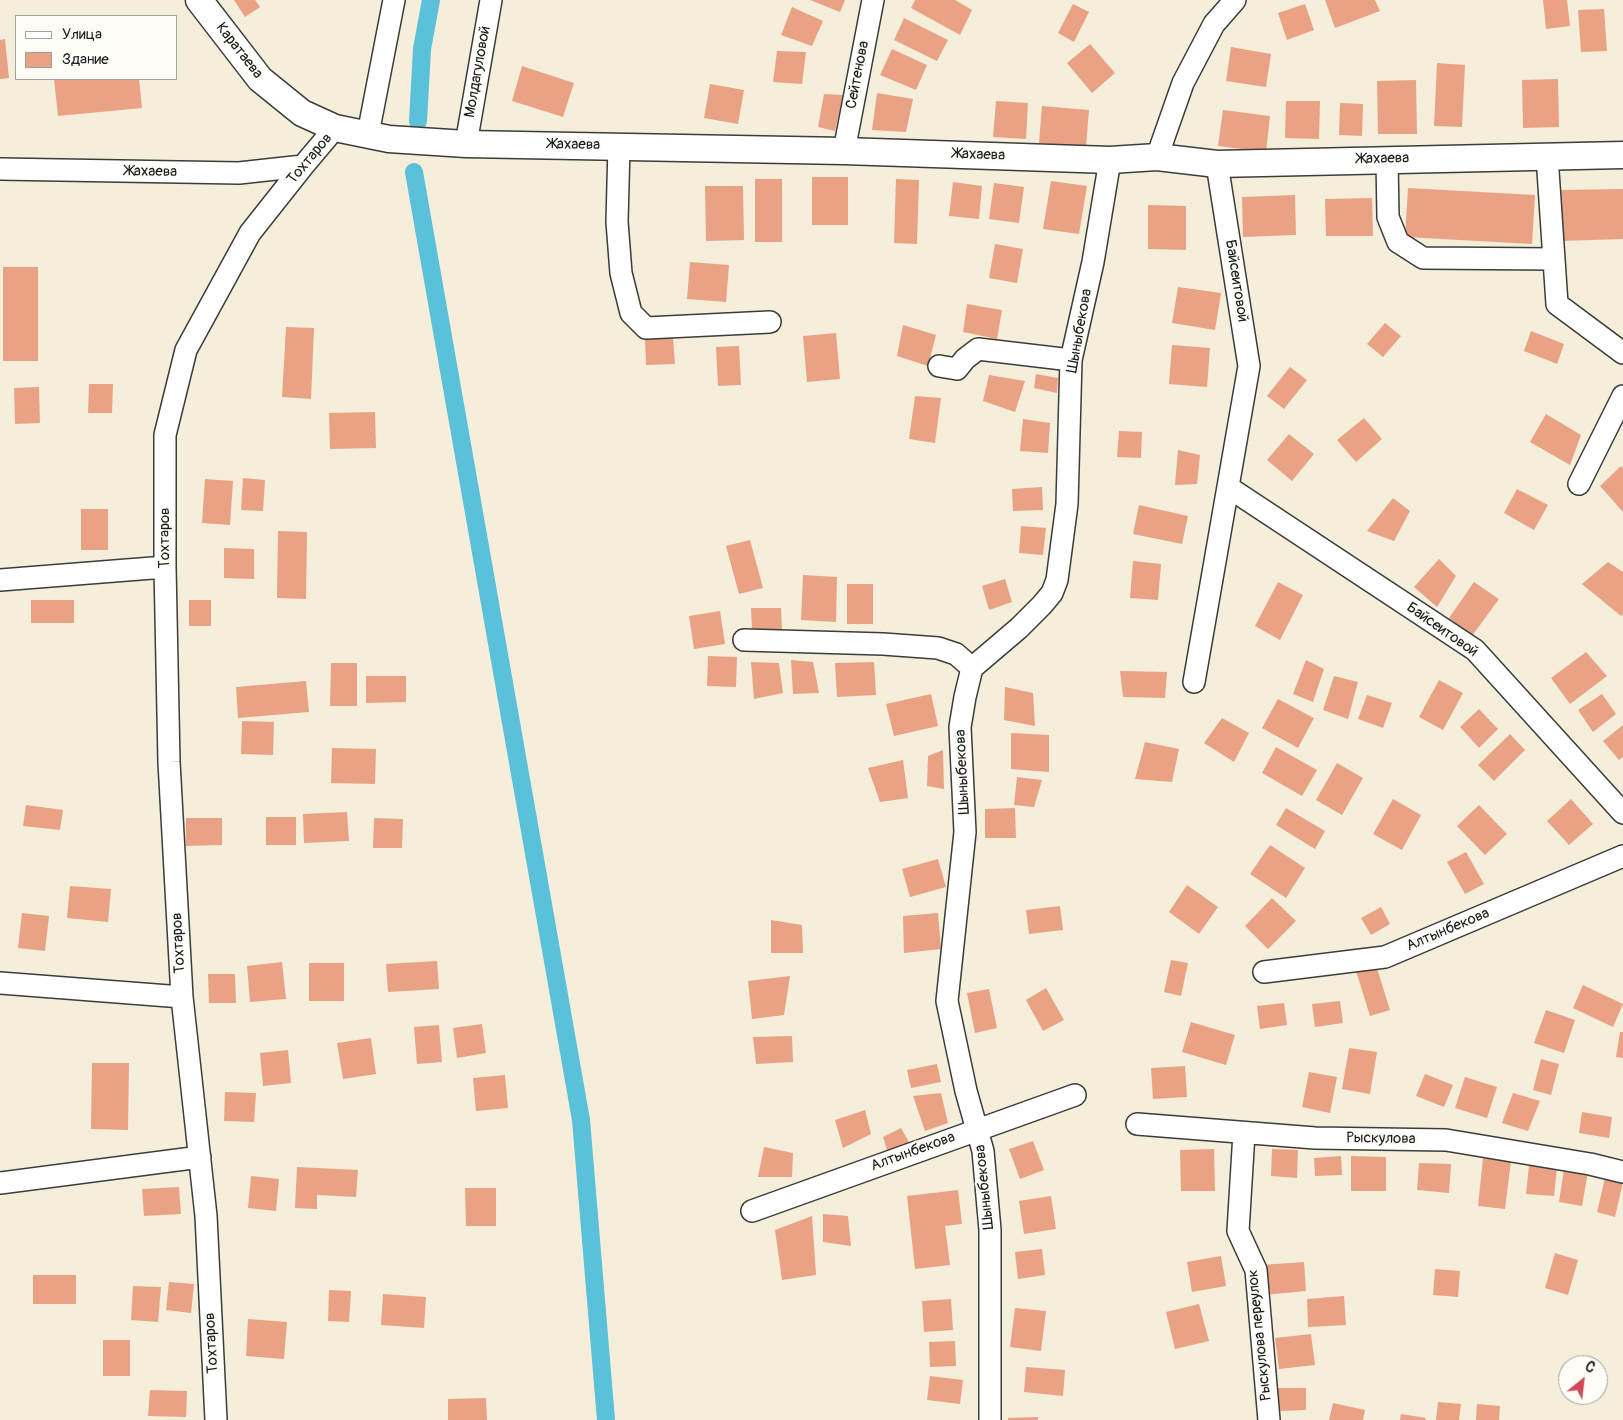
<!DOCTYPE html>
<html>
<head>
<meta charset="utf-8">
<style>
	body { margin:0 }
	#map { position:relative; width:1623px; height:1420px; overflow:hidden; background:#f4eeda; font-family:Pangolin,sans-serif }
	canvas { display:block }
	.legend { position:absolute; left:15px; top:15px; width:162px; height:65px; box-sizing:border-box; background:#fdfcf7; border:1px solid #a3a29f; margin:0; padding:6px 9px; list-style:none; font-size:15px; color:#1c1c1c }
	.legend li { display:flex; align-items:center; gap:10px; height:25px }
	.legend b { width:25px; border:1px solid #a3a29f }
	.north { position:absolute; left:1558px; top:1355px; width:50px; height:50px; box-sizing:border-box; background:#fdfcf7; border:1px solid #a3a29f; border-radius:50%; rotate:29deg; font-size:14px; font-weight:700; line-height:20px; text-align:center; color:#1c1c1c }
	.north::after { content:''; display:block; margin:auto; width:18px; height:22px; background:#d1495b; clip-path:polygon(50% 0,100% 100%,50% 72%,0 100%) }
</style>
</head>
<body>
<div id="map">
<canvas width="1623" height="1420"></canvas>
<ul class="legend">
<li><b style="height:6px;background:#fff"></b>Улица</li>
<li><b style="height:14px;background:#eaa285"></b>Здание</li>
</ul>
<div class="north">С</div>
</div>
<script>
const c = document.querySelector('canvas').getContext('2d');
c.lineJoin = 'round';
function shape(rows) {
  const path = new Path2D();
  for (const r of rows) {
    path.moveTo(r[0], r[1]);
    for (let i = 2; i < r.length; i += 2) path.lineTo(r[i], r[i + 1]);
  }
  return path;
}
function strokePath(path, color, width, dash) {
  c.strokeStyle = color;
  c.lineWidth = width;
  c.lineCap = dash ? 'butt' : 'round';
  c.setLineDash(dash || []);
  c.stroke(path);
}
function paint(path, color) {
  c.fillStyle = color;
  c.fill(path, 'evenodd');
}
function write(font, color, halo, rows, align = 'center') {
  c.font = font + ' Pangolin,sans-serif';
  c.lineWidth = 4.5;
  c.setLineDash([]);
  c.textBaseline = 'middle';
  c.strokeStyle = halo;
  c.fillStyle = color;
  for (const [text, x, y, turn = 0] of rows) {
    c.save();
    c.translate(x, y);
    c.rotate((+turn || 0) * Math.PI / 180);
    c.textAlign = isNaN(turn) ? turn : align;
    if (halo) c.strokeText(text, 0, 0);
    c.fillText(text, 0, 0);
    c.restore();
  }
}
const canal = shape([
	[418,121,422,49,431,0],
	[414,172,581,1120,606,1420]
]);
const building = shape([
	[234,0,255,0,260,7,245,17],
	[810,0,845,0,840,12],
	[915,0,955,0,972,10,960,35,911,8],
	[1325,0,1375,0,1380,11,1335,28],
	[1543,0,1567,0,1570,26,1546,29],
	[1073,4,1089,12,1074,42,1058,33],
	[1305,4,1314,30,1287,40,1278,13],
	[792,7,823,21,812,46,781,35],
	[1604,9,1607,51,1581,52,1578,10],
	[904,18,948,40,937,61,894,40],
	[5,39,9,78,0,79,0,40],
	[1090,44,1115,73,1092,93,1067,63],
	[1231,47,1271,54,1266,87,1226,81],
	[892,49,927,65,916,90,880,75],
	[777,51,806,52,802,84,773,82],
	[1437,63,1465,65,1462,127,1434,126],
	[522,66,574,83,563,117,512,101],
	[54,79,139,79,142,108,58,116],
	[1558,79,1559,127,1523,128,1522,80],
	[1416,80,1417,134,1378,134,1377,81],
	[710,84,744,90,738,124,704,118],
	[877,93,913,99,906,132,872,130],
	[824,94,843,95,835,131,818,127],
	[996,101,1028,103,1026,139,993,137],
	[1286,101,1320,101,1319,139,1285,138],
	[1340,103,1363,104,1362,136,1339,135],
	[1042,106,1089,110,1086,147,1039,143],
	[1223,110,1270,116,1266,152,1218,146],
	[812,177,848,177,848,225,812,225],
	[755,179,782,179,782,242,755,242],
	[896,179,919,180,917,244,894,243],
	[1051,181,1087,186,1079,234,1043,229],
	[953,182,982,186,979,219,949,216],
	[994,183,1024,187,1019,223,989,219],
	[705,186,743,186,744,240,706,241],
	[1408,188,1535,195,1532,244,1405,237],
	[1623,189,1623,239,1560,241,1558,190],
	[1295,195,1296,235,1243,237,1242,197],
	[1372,198,1373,236,1326,236,1325,199],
	[1148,205,1186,206,1186,250,1148,249],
	[995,244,1023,249,1017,283,989,278],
	[690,262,729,265,726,302,687,299],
	[3,267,38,267,38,361,3,361],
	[1178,287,1221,293,1215,330,1172,323],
	[967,304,1002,310,997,339,963,332],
	[1385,323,1401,336,1383,357,1367,344],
	[903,325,936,335,928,366,897,356],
	[286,327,314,328,311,399,282,397],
	[1531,331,1564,344,1557,364,1524,351],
	[836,333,840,379,807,382,803,336],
	[673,338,675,364,646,365,645,339],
	[1172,345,1210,348,1207,387,1169,384],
	[739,346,741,385,718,386,716,347],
	[1290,367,1307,380,1284,409,1267,396],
	[1036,374,1058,378,1057,393,1034,388],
	[989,375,1025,381,1015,412,983,401],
	[89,384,113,384,112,413,88,413],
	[39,387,40,423,15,424,14,388],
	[915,396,941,398,935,443,909,439],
	[375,412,376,448,330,449,329,413],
	[1546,414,1581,435,1570,465,1530,442],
	[1364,418,1382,439,1356,462,1337,440],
	[1023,419,1050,423,1048,453,1020,451],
	[1119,431,1142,432,1141,458,1117,457],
	[1289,434,1314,454,1292,481,1267,460],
	[1178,450,1200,455,1197,484,1175,485],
	[1621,466,1623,469,1623,512,1600,486],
	[243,478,265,480,263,511,241,510],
	[205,479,233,481,230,525,202,523],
	[1042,487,1043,510,1013,511,1012,489],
	[1517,489,1548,505,1534,530,1504,513],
	[1393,498,1410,511,1394,541,1367,531],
	[1139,505,1188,516,1182,544,1133,534],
	[81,509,108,509,108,550,81,550],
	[1021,526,1046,528,1043,555,1019,553],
	[278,531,307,532,306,599,277,598],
	[750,540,763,588,739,594,726,546],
	[224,548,254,549,254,579,224,578],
	[1439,559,1456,576,1437,607,1414,587],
	[1133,561,1161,564,1158,600,1130,598],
	[1608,562,1623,572,1623,614,1621,616,1582,584],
	[803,575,837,577,836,622,801,620],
	[1005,579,1012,602,989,610,982,586],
	[1278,582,1303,595,1280,640,1255,626],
	[1474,582,1499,599,1472,636,1449,618],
	[847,584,873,584,873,624,847,624],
	[31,600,74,600,74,623,31,623],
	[189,600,211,600,211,626,189,626],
	[751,608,781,608,782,629,752,629],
	[720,611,725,644,694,649,689,616],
	[1586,652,1607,676,1570,704,1551,678],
	[708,656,737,657,736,687,707,686],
	[791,660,813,662,819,693,793,694],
	[1306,660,1324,669,1313,702,1293,694],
	[751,662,779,663,783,693,754,699],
	[874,662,876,695,837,697,835,663],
	[331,663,357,663,357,706,330,706],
	[1120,671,1167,672,1165,698,1123,697],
	[366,676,406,676,406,702,366,703],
	[1334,676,1358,682,1348,719,1323,710],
	[1439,680,1463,693,1443,730,1419,717],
	[306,681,309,712,238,718,236,687],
	[1005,687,1033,693,1035,726,1004,720],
	[931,694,938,726,894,736,886,704],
	[1602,694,1616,714,1593,732,1578,710],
	[1367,695,1392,703,1383,728,1358,719],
	[1278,699,1314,718,1298,748,1262,728],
	[1479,709,1498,729,1479,748,1460,727],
	[1222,718,1249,733,1234,762,1204,743],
	[242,721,274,722,273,755,241,754],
	[1623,725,1623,757,1619,760,1603,741],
	[1011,733,1049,735,1049,772,1011,769],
	[1510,734,1525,750,1494,781,1478,765],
	[1145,742,1179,749,1172,782,1135,779],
	[1276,747,1317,770,1302,796,1262,773],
	[332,748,376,749,375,784,331,783],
	[943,750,944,789,927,786,928,756],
	[903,760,908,798,880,802,868,768],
	[1337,763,1363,778,1342,815,1316,800],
	[1017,777,1042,780,1034,807,1014,805],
	[1393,799,1421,815,1402,850,1373,834],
	[1571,799,1593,824,1569,845,1547,821],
	[26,805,63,810,60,830,23,826],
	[1479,805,1507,834,1485,855,1457,826],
	[1015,808,1016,838,985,838,985,809],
	[1286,808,1325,831,1315,849,1276,825],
	[347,812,349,841,304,843,303,814],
	[266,817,296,817,296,845,266,845],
	[186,818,222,818,222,845,186,846],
	[374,818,403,819,402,848,373,848],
	[1270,845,1305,868,1286,898,1250,874],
	[1466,852,1484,884,1465,894,1447,862],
	[938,859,946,887,910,897,902,869],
	[1187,885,1218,907,1199,934,1169,912],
	[70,886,111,889,108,922,67,918],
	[1272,898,1296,921,1268,949,1245,926],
	[1060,906,1063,930,1029,934,1026,910],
	[1381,907,1390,924,1371,935,1361,918],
	[22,913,49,916,45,951,18,948],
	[938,913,941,949,904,953,903,916],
	[771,920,802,925,803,953,771,953],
	[1171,960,1188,963,1181,996,1164,992],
	[437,961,439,989,388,992,386,964],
	[282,962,286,999,250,1002,247,966],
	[309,963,344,963,344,1001,309,1001],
	[1376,965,1390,1010,1370,1016,1356,971],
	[208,974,235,974,236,1003,209,1003],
	[790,976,784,1015,752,1019,748,981],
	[1583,985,1623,1004,1613,1027,1573,1008],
	[1046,988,1064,1020,1043,1031,1026,1000],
	[989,989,997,1028,975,1033,967,993],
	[1340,1001,1343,1023,1315,1027,1312,1004],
	[1284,1003,1287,1025,1260,1029,1257,1006],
	[1546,1010,1575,1020,1564,1053,1534,1043],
	[1191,1022,1235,1035,1226,1065,1182,1052],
	[482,1024,486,1053,457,1058,453,1028],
	[439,1025,442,1062,417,1064,414,1027],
	[1620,1032,1623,1032,1623,1058,1616,1057],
	[792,1036,793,1062,756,1064,753,1037],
	[371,1038,376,1074,343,1079,337,1043],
	[1349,1048,1377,1052,1370,1094,1342,1089],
	[288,1050,291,1083,263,1086,260,1053],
	[1541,1059,1559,1064,1551,1095,1533,1090],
	[92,1063,129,1063,128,1130,91,1129],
	[937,1064,941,1082,911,1088,907,1070],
	[1185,1066,1187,1097,1153,1099,1151,1068],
	[1309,1072,1337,1077,1330,1113,1302,1107],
	[1425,1074,1453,1085,1444,1107,1416,1096],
	[505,1075,508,1108,476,1111,473,1078],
	[1465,1077,1497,1087,1487,1118,1455,1108],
	[225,1092,256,1093,254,1122,224,1121],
	[941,1093,948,1123,925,1131,913,1096],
	[1513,1093,1540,1101,1528,1131,1502,1123],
	[865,1110,871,1134,843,1148,835,1120],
	[1582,1112,1612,1117,1609,1138,1579,1133],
	[901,1128,909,1142,888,1153,883,1137],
	[1033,1141,1044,1170,1020,1179,1009,1149],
	[764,1147,793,1153,792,1177,758,1177],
	[1214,1149,1215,1191,1181,1191,1180,1150],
	[1272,1149,1298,1150,1297,1178,1271,1176],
	[1341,1156,1342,1175,1315,1176,1314,1158],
	[1351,1156,1386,1157,1386,1191,1351,1191],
	[1483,1158,1511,1161,1505,1209,1478,1206],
	[1419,1163,1451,1164,1449,1193,1417,1190],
	[1529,1165,1557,1168,1554,1196,1526,1194],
	[297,1167,358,1170,356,1197,317,1195,317,1209,295,1208],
	[1564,1169,1588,1172,1582,1206,1559,1202],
	[251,1176,279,1179,276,1211,248,1208],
	[1605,1178,1623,1182,1615,1217,1597,1212],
	[179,1187,181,1214,144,1216,142,1189],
	[465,1188,496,1188,496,1226,466,1226],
	[958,1190,962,1224,945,1226,950,1265,915,1269,907,1196],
	[1051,1196,1056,1229,1024,1234,1019,1201],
	[823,1214,848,1216,851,1246,823,1242],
	[812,1216,816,1275,782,1280,775,1230],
	[1042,1249,1045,1275,1018,1279,1015,1252],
	[1555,1253,1578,1260,1568,1295,1545,1288],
	[1221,1256,1226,1286,1192,1292,1187,1262],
	[1304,1262,1306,1291,1264,1295,1261,1265],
	[1435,1269,1460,1271,1458,1297,1433,1295],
	[33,1275,76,1275,76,1304,33,1304],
	[169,1282,194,1284,191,1313,166,1310],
	[133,1286,161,1287,158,1322,131,1320],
	[329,1290,351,1291,349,1322,328,1321],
	[383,1294,426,1297,424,1328,381,1325],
	[1344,1296,1346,1325,1308,1327,1307,1299],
	[951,1299,953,1330,924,1332,922,1301],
	[1199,1304,1209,1341,1175,1349,1166,1312],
	[1015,1308,1046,1311,1041,1351,1010,1347],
	[248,1319,287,1322,284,1359,246,1356],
	[1311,1334,1315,1365,1279,1369,1275,1338],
	[103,1340,130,1340,130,1376,103,1376],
	[955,1341,956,1366,930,1367,929,1342],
	[1026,1367,1065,1370,1063,1396,1024,1392],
	[930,1376,963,1380,960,1404,927,1400],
	[1278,1388,1306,1388,1306,1410,1279,1411],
	[150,1390,187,1391,186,1417,148,1416],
	[486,1398,487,1420,448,1420,448,1399],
	[1438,1402,1461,1404,1459,1420,1436,1420],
	[1333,1403,1365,1410,1363,1420,1329,1420],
	[1477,1404,1500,1406,1499,1420,1476,1420],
	[1401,1414,1426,1418,1425,1420,1400,1420],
	[1038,1417,1038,1420,1008,1420,1008,1418]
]);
const minor = shape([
	[368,134,394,0],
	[466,144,491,0],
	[619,146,617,222,621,273,631,313,646,328,770,322],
	[844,151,873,0],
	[1547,156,1557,304,1623,353],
	[1157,157,1183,83,1214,24,1235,0],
	[1387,159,1388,217,1398,242,1423,258,1554,259],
	[0,169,239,173,303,166],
	[939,366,957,369,965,359,978,349,1071,360],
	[1579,484,1623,396],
	[1228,487,1475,650,1623,813],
	[0,580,165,567],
	[744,640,883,644,938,648,956,654,972,668],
	[1194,682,1249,366,1217,164],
	[1264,972,1385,957,1623,856],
	[0,983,182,997,169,762,165,567,165,435,186,350,250,233,303,166,335,128],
	[182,997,206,1216,216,1420],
	[1137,1124,1315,1138,1446,1140,1590,1164,1623,1172],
	[1244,1133,1238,1231,1256,1270,1269,1420],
	[0,1183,200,1157],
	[752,1211,1075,1095],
	[990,1420,990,1230,983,1151,966,1091,947,1001,965,832,960,727,965,697,972,668,1019,628,1042,605,1052,593,1057,580,1067,504,1071,360,1093,262,1110,160]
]);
const tertiary = shape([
	[199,0,260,79,302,113,335,128,389,139,466,144,844,151,1110,160,1157,157,1217,164,1623,155]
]);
const streetNames = [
	["Каратаева",239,51,52],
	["Молдагуловой",478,72,-80],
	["Сейтенова",858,75,-79],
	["Жахаева",574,145,1],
	["Жахаева",979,155,2],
	["Тохтаров",310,159,-50],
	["Жахаева",1383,159,-1],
	["Жахаева",151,172,1],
	["Байсеитовой",1236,281,81],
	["Шыныбекова",1080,331,-80],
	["Тохтаров",165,538,-90],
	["Байсеитовой",1442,630,35],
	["Шыныбекова",963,772,-93],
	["Алтынбекова",1448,930,-23],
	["Тохтаров",179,943,-93],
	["Рыскулова",1381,1139,1],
	["Алтынбекова",913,1152,-20],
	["Шыныбекова",985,1187,-96],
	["Рыскулова переулок",1260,1335,-96],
	["Тохтаров",212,1343,-93]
];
strokePath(canal, '#5bc0d9', 18);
paint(building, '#eaa285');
strokePath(minor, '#3c3c38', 24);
strokePath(tertiary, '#3c3c38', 29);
strokePath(minor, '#fff', 21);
strokePath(tertiary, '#fff', 26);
write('15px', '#1c1c1c', '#fdfcf7', streetNames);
</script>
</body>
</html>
